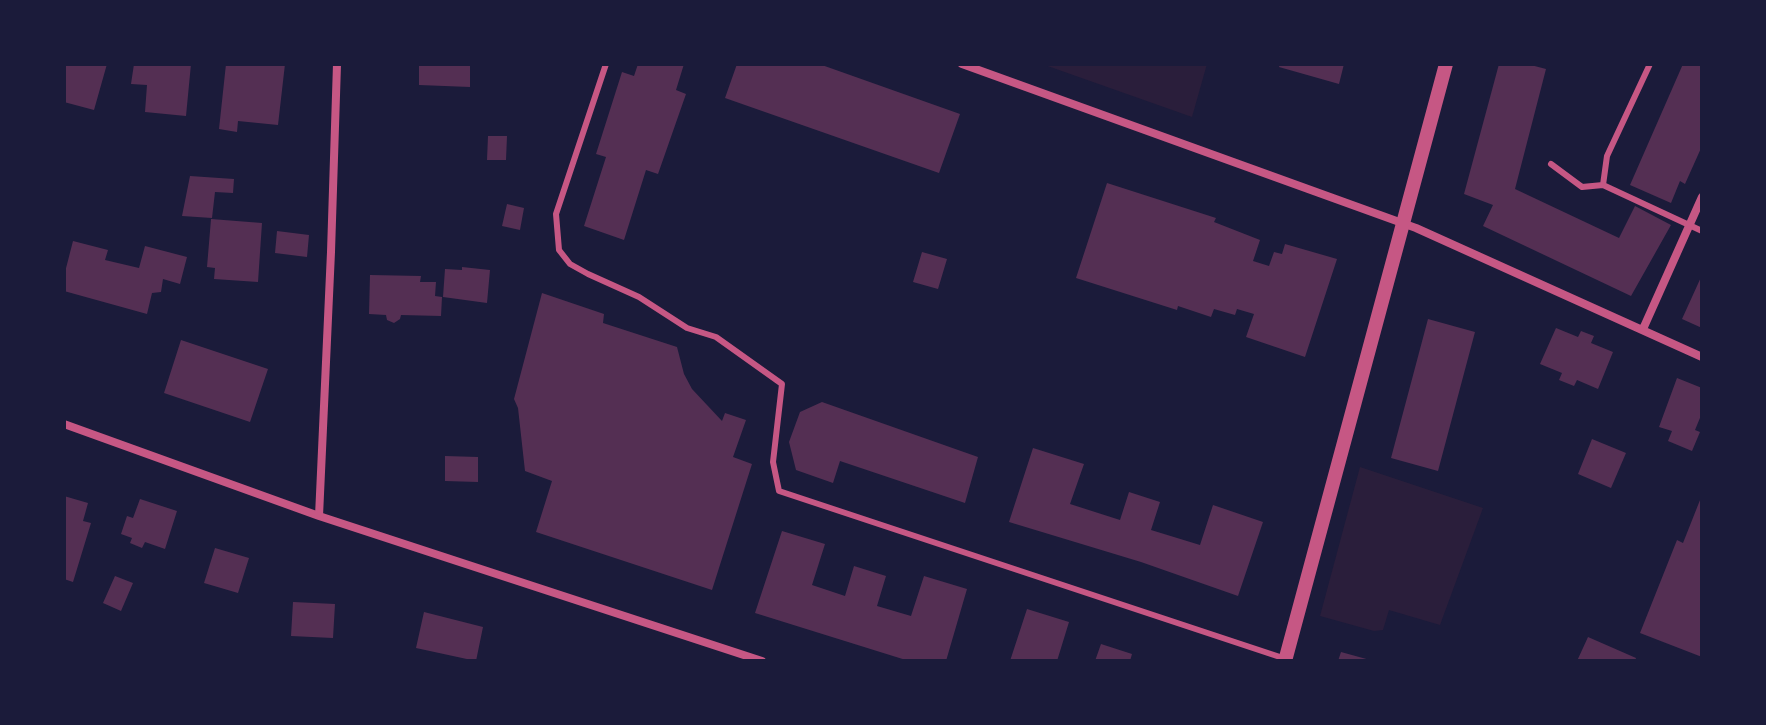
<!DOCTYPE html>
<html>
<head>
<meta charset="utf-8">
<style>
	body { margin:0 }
	#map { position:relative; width:1766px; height:725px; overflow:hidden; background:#1b1b3a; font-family:"IBM Plex Serif",serif }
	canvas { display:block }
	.frame { position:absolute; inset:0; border:66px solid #1b1b3a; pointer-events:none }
</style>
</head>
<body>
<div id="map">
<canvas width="1766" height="725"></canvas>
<div class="frame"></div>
</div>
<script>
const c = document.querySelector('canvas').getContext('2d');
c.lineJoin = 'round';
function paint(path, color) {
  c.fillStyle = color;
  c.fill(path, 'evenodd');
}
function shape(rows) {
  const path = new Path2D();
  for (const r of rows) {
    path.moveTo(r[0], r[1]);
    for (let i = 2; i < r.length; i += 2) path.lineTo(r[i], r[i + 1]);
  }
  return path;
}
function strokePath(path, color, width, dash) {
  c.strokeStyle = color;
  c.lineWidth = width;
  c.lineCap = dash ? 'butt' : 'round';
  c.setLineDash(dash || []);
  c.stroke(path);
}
const green = shape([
	[1042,64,1207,64,1192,117],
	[1360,467,1483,508,1440,625,1389,610,1383,630,1374,631,1320,616]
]);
const building = shape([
	[64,64,107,64,94,110,64,102],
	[134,64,191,64,186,116,145,112,147,85,131,84],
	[226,64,285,64,278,125,238,121,237,132,219,129],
	[419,64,470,64,470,87,419,85],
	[638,64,684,64,676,90,686,94,658,174,646,170,624,240,584,226,606,157,596,154,622,72,634,76],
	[737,64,819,64,960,114,939,173,725,98],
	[1280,64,1344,64,1339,84,1279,67],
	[1499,64,1527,64,1546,69,1515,189,1619,238,1635,206,1671,225,1631,296,1483,226,1493,205,1464,194],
	[1683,64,1702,64,1702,146,1685,184,1680,181,1671,203,1630,185],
	[488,136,507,136,506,160,487,160],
	[190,176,234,179,233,193,215,192,212,218,182,216],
	[1107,183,1216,218,1214,222,1260,240,1253,261,1269,266,1274,252,1282,254,1285,244,1337,259,1305,357,1246,337,1254,314,1237,309,1235,315,1214,309,1211,317,1178,306,1177,310,1076,278],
	[507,204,524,208,520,230,502,226],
	[211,219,262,223,258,282,214,279,215,268,207,267],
	[277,231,309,235,307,257,275,253],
	[73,241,108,250,105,260,139,268,145,246,187,257,180,284,163,279,161,292,152,293,147,314,64,291,64,276],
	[922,252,947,259,938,289,913,282],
	[462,267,490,270,487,303,443,297,445,269,462,270],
	[370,275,421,276,420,282,436,282,435,296,442,297,441,316,401,315,400,319,394,323,387,320,386,315,369,314],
	[1702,275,1702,328,1682,319],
	[542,293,604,314,603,323,677,347,684,374,692,389,722,421,725,413,746,420,733,457,752,464,712,590,536,532,552,481,525,471,518,408,514,399],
	[1428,319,1475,332,1438,471,1391,458],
	[1556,328,1578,337,1581,331,1594,336,1591,343,1613,352,1598,389,1577,380,1574,386,1559,380,1562,373,1540,364],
	[181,340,268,369,250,422,164,393],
	[1677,378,1702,388,1702,413,1695,430,1700,432,1692,451,1668,441,1672,431,1659,427],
	[822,402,978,457,965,503,840,461,833,483,796,470,789,442,800,412],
	[1592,439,1626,453,1611,488,1578,474],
	[1033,448,1084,464,1070,504,1120,520,1129,492,1160,502,1151,530,1200,545,1213,505,1263,522,1238,596,1141,562,1009,522],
	[445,456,478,457,478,482,445,481],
	[1702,495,1702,657,1640,633,1677,540,1683,543],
	[64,496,88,503,83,521,91,523,73,582,64,579],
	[140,499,177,511,165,549,145,542,142,548,130,543,132,538,121,534,127,516,133,518],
	[782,531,825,544,812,585,845,596,854,566,886,576,877,606,911,616,924,576,967,589,946,661,909,661,755,613],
	[215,548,249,558,238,593,204,583],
	[115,576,133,583,121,611,103,603],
	[293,602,335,604,333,638,291,636],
	[1027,609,1069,622,1057,661,1010,661],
	[424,612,483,627,476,661,416,648],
	[1588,637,1636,658,1635,661,1577,661],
	[1101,644,1132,654,1130,661,1095,661],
	[1341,652,1370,660,1370,661,1338,661]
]);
const service = shape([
	[606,64,556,214,559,250,570,264,588,274,639,297,687,328,716,337,782,384,773,462,779,491,1283,658],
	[1650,64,1607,156,1603,185,1702,231],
	[1551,164,1582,187,1603,185]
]);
const minor = shape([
	[962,64,1416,228,1702,357],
	[1643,329,1702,197],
	[64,424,319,516,762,661],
	[319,516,331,252,337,64]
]);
const tertiary = shape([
	[1285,661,1446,64]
]);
paint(green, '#2a1e3b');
paint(building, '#542f53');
strokePath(service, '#c65784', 6);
strokePath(minor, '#c65784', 8);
strokePath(tertiary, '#c65784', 14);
</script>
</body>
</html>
